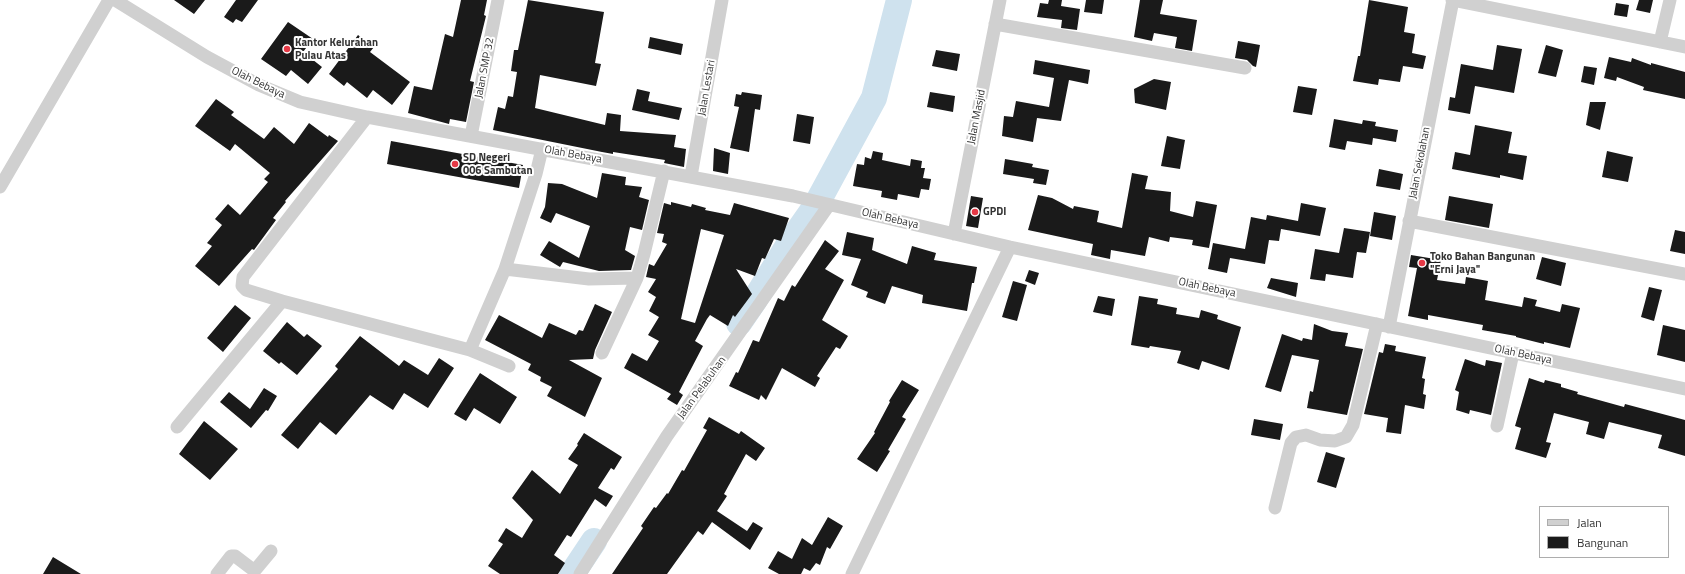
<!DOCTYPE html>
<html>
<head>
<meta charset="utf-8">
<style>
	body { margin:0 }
	#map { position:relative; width:1685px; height:574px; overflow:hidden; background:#fff; font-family:"Titillium Web",sans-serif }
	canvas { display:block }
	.legend { position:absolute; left:1539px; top:506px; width:130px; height:52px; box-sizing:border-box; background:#fff; border:1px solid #adadad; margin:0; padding:5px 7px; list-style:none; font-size:12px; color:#333 }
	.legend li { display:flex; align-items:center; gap:8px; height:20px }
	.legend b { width:20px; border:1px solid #adadad }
</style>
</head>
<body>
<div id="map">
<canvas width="1685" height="574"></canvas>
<ul class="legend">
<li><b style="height:5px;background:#d0d0d0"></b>Jalan</li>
<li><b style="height:11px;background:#1a1a1a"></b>Bangunan</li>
</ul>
</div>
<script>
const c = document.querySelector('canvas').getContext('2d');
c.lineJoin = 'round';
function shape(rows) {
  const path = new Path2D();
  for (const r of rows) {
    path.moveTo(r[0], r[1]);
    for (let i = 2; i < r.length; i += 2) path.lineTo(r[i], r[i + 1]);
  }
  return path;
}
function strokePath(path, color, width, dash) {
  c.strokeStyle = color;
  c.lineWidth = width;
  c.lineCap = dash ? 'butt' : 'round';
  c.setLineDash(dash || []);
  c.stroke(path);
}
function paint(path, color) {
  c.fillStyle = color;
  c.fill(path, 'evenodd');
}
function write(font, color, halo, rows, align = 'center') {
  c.font = font + ' "Titillium Web",sans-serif';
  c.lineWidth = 4;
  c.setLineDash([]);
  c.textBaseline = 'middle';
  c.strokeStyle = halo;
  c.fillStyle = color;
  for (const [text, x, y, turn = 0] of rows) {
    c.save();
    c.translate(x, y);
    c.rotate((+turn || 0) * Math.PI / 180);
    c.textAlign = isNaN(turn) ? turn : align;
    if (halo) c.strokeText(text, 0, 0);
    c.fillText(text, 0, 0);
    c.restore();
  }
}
const river = shape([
	[739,323,754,301,789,244,815,207,874,98,899,0],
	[572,574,594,541]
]);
const building = shape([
	[174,0,205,0,194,14],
	[236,0,258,0,242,22,236,19,233,23,224,17],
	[461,0,487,0,484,15,486,16,470,81,474,82,466,122,450,119,449,124,408,113,414,86,432,90,445,34,453,37],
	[528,0,604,12,595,63,601,64,596,86,540,75,535,108,605,125,607,113,621,115,620,131,676,135,674,147,686,149,684,167,664,163,665,160,613,152,613,154,602,152,493,130,498,107,505,109,508,96,513,97,517,72,511,71,514,50,518,50],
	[1049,0,1062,0,1061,6,1080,9,1077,30,1061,28,1062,20,1037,17,1040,3,1048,4],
	[1086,0,1104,0,1102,14,1084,12],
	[1140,0,1163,0,1160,14,1197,20,1192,51,1175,48,1177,37,1154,33,1152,41,1134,37],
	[1369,0,1408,7,1404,32,1415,34,1412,53,1426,56,1423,69,1403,66,1400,82,1379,79,1378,85,1353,81,1358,56,1360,56],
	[1639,0,1653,0,1650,13,1636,10],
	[1616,3,1629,5,1627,17,1614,15],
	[288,22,313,39,303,52,322,67,308,84,291,70,286,76,261,59],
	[358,35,374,47,370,52,410,82,392,105,373,90,367,98,347,82,344,86,329,74],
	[650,37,683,44,681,55,648,48],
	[1238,41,1260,45,1256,67,1253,66,1247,60,1235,58],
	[1497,45,1522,49,1514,93,1475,86,1470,114,1448,110,1450,97,1455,98,1461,64,1493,70],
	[1546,45,1563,50,1556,77,1538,73],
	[936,50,960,54,957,71,932,66],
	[1609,57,1631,62,1632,58,1651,65,1651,63,1685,72,1685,99,1643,90,1644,87,1617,77,1616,81,1604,78],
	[1035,60,1090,70,1088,84,1069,80,1061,121,1037,118,1033,142,1002,136,1004,116,1013,117,1016,101,1049,107,1054,78,1033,74],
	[1584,66,1597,68,1594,85,1581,82],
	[1154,79,1171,82,1166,110,1135,103,1134,89],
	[1298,86,1317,89,1312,115,1293,112],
	[637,89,650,92,648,101,682,108,679,120,632,110],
	[742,92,762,95,760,110,755,109,749,152,730,148,739,107,734,106,736,94,741,95],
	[930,92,955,96,953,112,927,107],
	[216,99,234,112,231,115,264,139,274,127,294,144,309,123,328,137,329,135,338,141,285,201,286,202,273,218,276,220,254,250,252,249,219,286,195,266,212,246,207,243,222,225,215,219,228,204,240,215,268,182,264,179,270,173,235,144,230,151,195,126],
	[1590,102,1606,102,1600,130,1586,125],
	[797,114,814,117,810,144,793,141],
	[1334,119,1362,124,1363,120,1376,122,1375,126,1398,130,1396,142,1373,138,1372,145,1347,141,1345,150,1329,147],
	[1475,125,1512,132,1508,153,1527,156,1523,180,1500,175,1500,178,1452,169,1455,152,1470,155],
	[1167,136,1185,140,1180,169,1161,166],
	[391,141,523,165,519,188,387,164],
	[714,148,730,153,728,174,713,171],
	[873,151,883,153,882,160,910,166,911,159,922,161,921,168,925,168,923,178,931,179,929,190,921,189,919,198,898,194,897,200,881,197,882,191,853,186,857,164,864,165,865,157,871,159],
	[1607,151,1633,157,1628,182,1602,177],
	[1005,159,1033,164,1032,167,1049,170,1046,185,1033,183,1034,179,1003,174],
	[1379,169,1403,174,1400,190,1376,186],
	[602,173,626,177,625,185,642,187,639,197,649,200,642,230,630,227,625,250,635,256,631,270,599,271,563,262,560,267,540,255,549,241,579,258,590,226,556,213,551,223,540,218,545,207,548,183,562,184,597,198],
	[1132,173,1148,176,1145,189,1171,192,1170,211,1193,217,1196,201,1217,205,1209,248,1192,245,1193,240,1170,237,1169,242,1149,237,1145,256,1111,250,1110,259,1091,255,1093,244,1028,230,1038,195,1052,198,1073,209,1074,206,1099,211,1097,222,1122,228],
	[971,196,983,198,978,228,966,226],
	[1449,196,1493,204,1489,228,1445,220],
	[671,202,691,207,692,204,706,208,705,210,730,215,734,203,789,218,781,241,774,239,765,259,762,258,755,276,736,269,752,294,735,317,733,315,728,326,710,315,707,319,695,341,703,346,679,392,683,395,677,405,667,399,671,394,624,368,632,353,647,361,659,341,648,335,659,317,649,311,656,297,648,292,656,279,646,277,649,264,654,266,667,244,662,242,664,234,657,233,664,203,671,205],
	[701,229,724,235,695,323,681,319],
	[1301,203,1326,208,1320,236,1281,229,1279,241,1269,240,1265,264,1230,258,1227,273,1208,269,1213,243,1245,249,1251,217,1266,220,1267,215,1298,221],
	[1374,212,1396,216,1392,240,1370,236],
	[1344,228,1370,232,1366,253,1357,252,1353,278,1326,274,1325,281,1310,279,1315,249,1339,253],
	[1675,230,1685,232,1685,254,1670,251],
	[847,232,874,238,872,250,907,264,912,246,936,253,934,260,977,267,974,283,972,283,967,311,922,303,923,295,892,286,885,304,866,297,868,292,851,285,861,259,842,255],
	[825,240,839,251,825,269,844,280,822,320,848,336,840,349,836,347,817,376,820,378,815,387,782,368,766,400,761,395,759,400,729,386,736,372,738,373,753,340,759,342,778,298,784,301,792,285,795,287],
	[1411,255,1441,260,1437,280,1465,284,1466,277,1488,281,1485,300,1522,307,1524,297,1537,300,1535,306,1560,312,1562,304,1580,308,1570,348,1544,342,1544,344,1516,337,1516,336,1482,330,1483,325,1428,315,1428,320,1408,316,1417,268,1409,267],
	[1542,257,1566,263,1561,286,1536,279],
	[1029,270,1039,273,1035,285,1025,281],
	[1271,278,1298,283,1296,297,1267,288],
	[1013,281,1027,285,1017,321,1002,317],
	[1649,287,1662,290,1654,321,1641,317],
	[1098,296,1115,299,1112,316,1093,312],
	[1139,296,1158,299,1157,304,1177,308,1176,314,1199,318,1201,310,1218,315,1217,319,1241,327,1229,370,1202,361,1199,370,1177,363,1181,351,1150,346,1149,348,1131,345],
	[595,304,612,312,595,350,593,359,569,360,602,378,585,417,547,396,552,387,540,381,541,377,528,370,531,364,485,340,499,315,542,338,549,323,576,335,579,330,583,331],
	[235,305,251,318,223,352,207,338],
	[287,322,304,337,307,334,322,346,297,375,281,362,279,364,263,351],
	[1314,324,1332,331,1348,333,1345,346,1363,349,1347,415,1307,408,1310,391,1313,392,1319,360,1292,355,1281,392,1265,387,1282,334,1302,341,1303,338,1312,340],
	[1663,325,1685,330,1685,362,1657,355],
	[360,336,399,366,404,360,428,375,439,358,454,368,428,408,404,393,393,410,370,395,336,435,320,422,298,449,281,435,338,369,335,366],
	[1385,344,1396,346,1395,351,1426,357,1422,378,1425,379,1423,394,1426,395,1424,409,1405,405,1401,434,1386,432,1388,418,1364,414,1379,352,1383,353],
	[1465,359,1485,366,1486,360,1502,363,1491,415,1470,410,1469,414,1456,410,1459,392,1455,390],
	[480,373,517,397,500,424,474,408,466,421,454,414],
	[1529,378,1544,383,1545,380,1561,384,1561,387,1578,392,1577,394,1624,407,1625,404,1685,420,1685,456,1658,448,1662,435,1609,422,1604,439,1586,434,1589,422,1554,413,1546,442,1551,443,1546,458,1515,449,1521,428,1515,426],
	[902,380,919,390,902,417,906,419,888,450,890,451,877,472,857,459,875,433,874,432,890,402,889,401],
	[264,388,277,396,268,411,266,410,251,428,220,402,229,392,250,409],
	[709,417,739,434,741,431,765,448,756,461,746,454,724,494,727,496,717,511,747,531,753,522,763,528,750,550,712,522,703,535,698,531,667,574,612,574,643,528,641,526,654,507,656,508,667,493,668,494,682,470,684,471,707,430,703,428],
	[1254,419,1283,424,1280,440,1251,435],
	[204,421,238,449,210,480,179,454],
	[584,433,622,457,614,470,611,468,598,488,613,496,606,507,595,499,571,537,567,535,554,555,565,563,558,574,500,574,488,566,503,544,498,541,506,528,522,538,533,520,512,498,532,470,560,494,578,465,568,459,578,445,577,444],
	[1326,452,1345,458,1336,488,1317,482],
	[828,517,843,526,830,549,827,547,820,565,816,563,810,571,804,568,801,574,779,574,768,568,778,551,792,559,802,538,812,545],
	[53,557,81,574,43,574]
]);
const street = shape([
	[115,0,207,57,259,85,300,102,367,117,793,196,1010,247,1685,389],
	[1452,0,1685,47],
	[995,24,1245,68],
	[1660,42,1670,0],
	[367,117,243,277,242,286,246,290,282,301,470,350,509,366],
	[471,136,498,0],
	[691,176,722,0],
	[0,187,109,0],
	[1409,221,1685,274],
	[954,234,1000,0],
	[505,269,589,279,637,278,644,254,664,171],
	[1389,327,1453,0],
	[470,350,505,269,536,174,542,149],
	[602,353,637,278],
	[1497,426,1513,353],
	[177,427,282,301],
	[1275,508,1291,443,1296,437,1306,435,1320,440,1335,441,1346,437,1353,425,1377,324],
	[217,574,231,556,235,556,252,569,256,569,271,551],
	[580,574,667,436,829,205],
	[852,574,1010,247]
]);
const markers = [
	[287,49,4,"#e63946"],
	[455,164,4,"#e63946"],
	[975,212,4,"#e63946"],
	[1422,263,4,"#e63946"]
];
const poiNames = [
	["Kantor Kelurahan",295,43],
	["Pulau Atas",295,56],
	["SD Negeri",463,158],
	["006 Sambutan",463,171],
	["GPDI",983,212],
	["Toko Bahan Bangunan",1430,257],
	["\"Erni Jaya\"",1430,270]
];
const streetNames = [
	["Jalan SMP 32",485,68,-79],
	["Olah Bebaya",258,83,26],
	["Jalan Lestari",707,88,-80],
	["Jalan Masjid",977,117,-79],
	["Olah Bebaya",573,155,10],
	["Jalan Sekolahan",1420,163,-79],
	["Olah Bebaya",890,219,13],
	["Olah Bebaya",1207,288,12],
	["Olah Bebaya",1523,355,12],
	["Jalan Pelabuhan",702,388,-54]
];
strokePath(river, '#cfe2ee', 26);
paint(building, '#1a1a1a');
strokePath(street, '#d0d0d0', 13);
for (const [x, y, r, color] of markers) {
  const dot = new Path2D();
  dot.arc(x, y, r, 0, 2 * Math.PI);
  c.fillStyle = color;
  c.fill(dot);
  strokePath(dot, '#fff', 1.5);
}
write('bold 11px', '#333', '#fff', poiNames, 'left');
write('11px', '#333', '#fff', streetNames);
</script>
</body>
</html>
